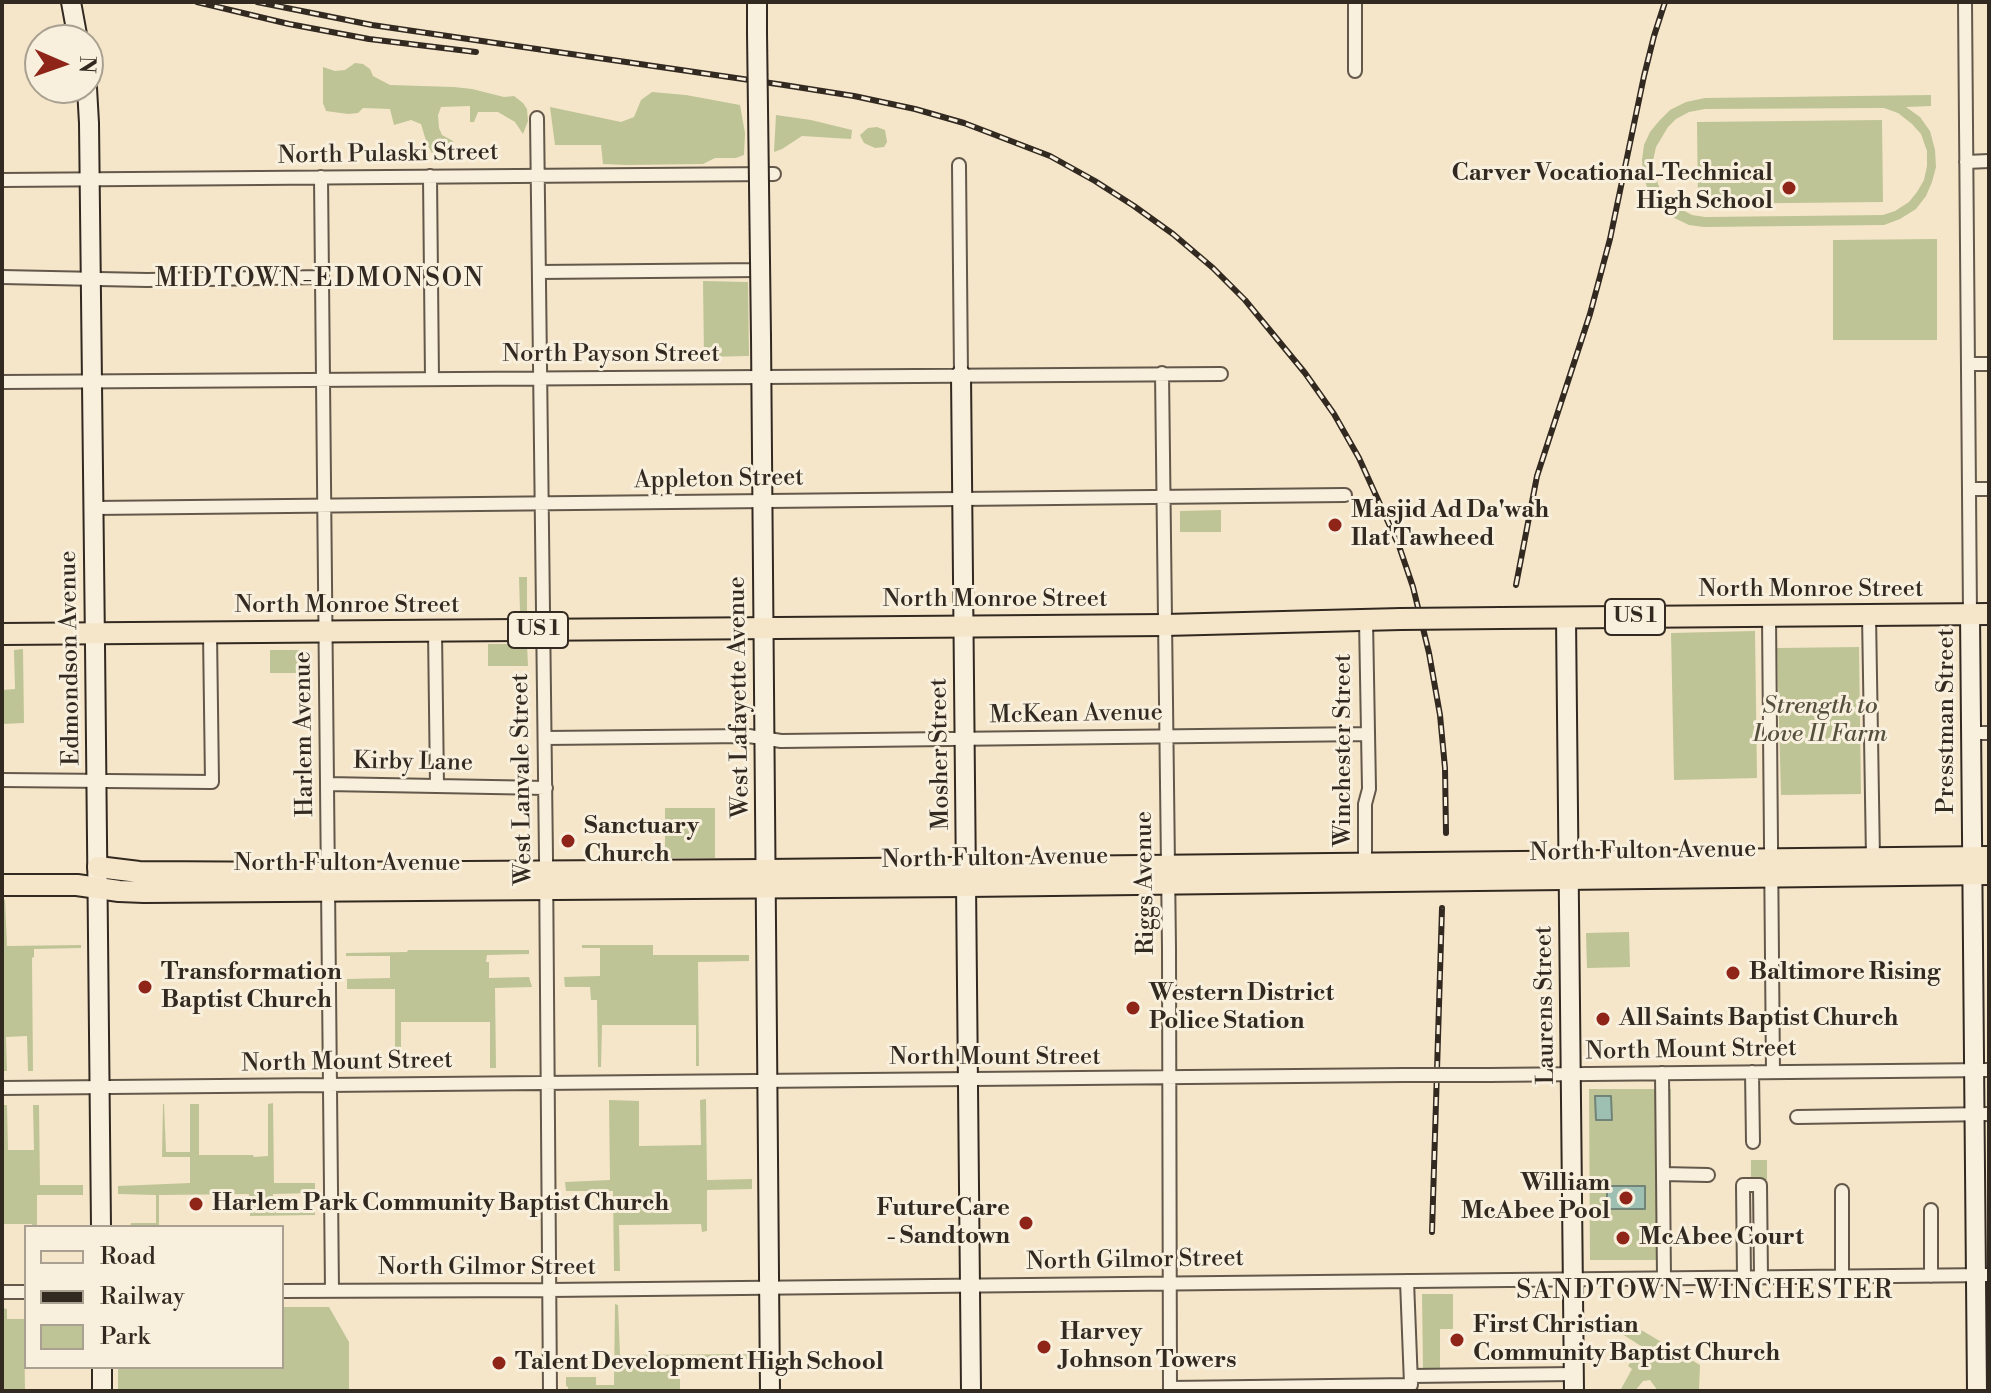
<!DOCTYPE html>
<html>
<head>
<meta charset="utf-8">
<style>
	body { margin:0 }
	#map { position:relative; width:1991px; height:1393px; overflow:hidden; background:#f5e6ca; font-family:"Libre Bodoni",serif }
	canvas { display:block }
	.frame { position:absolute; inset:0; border:4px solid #322920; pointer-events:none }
	.legend { position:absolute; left:24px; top:1225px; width:260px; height:144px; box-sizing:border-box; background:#f8efdd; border:2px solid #a9a091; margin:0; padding:10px 14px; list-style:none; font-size:24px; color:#322920 }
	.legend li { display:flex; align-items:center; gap:16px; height:40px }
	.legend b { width:40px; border:2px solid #a9a091 }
	.north { position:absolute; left:24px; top:24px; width:80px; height:80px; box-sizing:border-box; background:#f8efdd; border:2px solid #a9a091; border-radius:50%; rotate:92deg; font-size:22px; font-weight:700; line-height:32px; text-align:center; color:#322920 }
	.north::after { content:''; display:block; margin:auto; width:28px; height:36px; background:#8f2418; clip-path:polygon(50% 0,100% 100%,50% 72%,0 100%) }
</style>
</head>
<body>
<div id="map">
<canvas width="1991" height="1393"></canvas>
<div class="frame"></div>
<ul class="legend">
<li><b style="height:10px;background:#f5e6ca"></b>Road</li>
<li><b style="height:10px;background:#322920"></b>Railway</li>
<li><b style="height:22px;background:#bec495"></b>Park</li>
</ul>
<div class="north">N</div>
</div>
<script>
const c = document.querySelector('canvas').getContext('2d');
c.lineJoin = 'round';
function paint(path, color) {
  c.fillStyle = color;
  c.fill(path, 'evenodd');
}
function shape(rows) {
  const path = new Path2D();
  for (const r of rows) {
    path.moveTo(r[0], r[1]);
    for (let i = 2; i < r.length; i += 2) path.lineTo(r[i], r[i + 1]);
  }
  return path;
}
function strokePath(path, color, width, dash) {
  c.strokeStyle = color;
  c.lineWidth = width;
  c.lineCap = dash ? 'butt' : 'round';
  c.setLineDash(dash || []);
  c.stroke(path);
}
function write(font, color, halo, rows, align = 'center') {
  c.font = font + ' "Libre Bodoni",serif';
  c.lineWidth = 6;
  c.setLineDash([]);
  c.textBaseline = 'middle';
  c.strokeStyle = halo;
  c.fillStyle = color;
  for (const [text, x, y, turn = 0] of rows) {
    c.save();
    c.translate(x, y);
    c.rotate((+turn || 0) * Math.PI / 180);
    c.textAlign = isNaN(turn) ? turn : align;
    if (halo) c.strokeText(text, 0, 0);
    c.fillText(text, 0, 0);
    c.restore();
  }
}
const green = shape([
	[355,63,363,64,370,69,373,76,390,85,454,87,472,89,504,97,514,96,523,103,527,109,528,121,523,134,515,122,498,112,478,112,474,122,470,122,470,106,441,107,438,115,439,128,442,135,453,141,455,151,433,155,427,144,421,124,411,120,394,125,390,109,363,108,358,113,348,114,326,111,323,103,323,67,335,71,345,70],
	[652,92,686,95,740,105,745,133,744,155,736,158,715,158,703,164,627,165,603,164,601,145,555,145,550,107,621,122,634,117,641,100],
	[1931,95,1931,106,1906,107,1920,117,1930,131,1935,150,1936,167,1932,182,1926,196,1916,209,1900,219,1884,225,1704,227,1689,225,1666,214,1656,203,1648,190,1643,175,1642,160,1644,145,1650,132,1659,121,1670,110,1686,102,1705,98],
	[1884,108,1898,113,1912,124,1921,134,1927,151,1927,166,1924,180,1917,192,1909,202,1895,211,1883,215,1705,217,1692,215,1673,205,1664,197,1658,184,1653,161,1656,147,1668,127,1676,119,1689,112,1705,109],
	[776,115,811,120,852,130,851,139,802,136,782,149,774,152],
	[1882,120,1883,202,1698,204,1697,122],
	[877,127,885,130,887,142,884,147,875,148,864,143,860,135,868,128],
	[1937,239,1937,340,1833,340,1833,240],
	[703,281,748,282,749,356,704,357],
	[1221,510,1221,532,1180,532,1180,511],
	[519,577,527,577,527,612,520,612],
	[1755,631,1757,778,1674,780,1671,633],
	[488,644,527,644,528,666,488,666],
	[1859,647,1861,794,1781,795,1777,648],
	[23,649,24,723,2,724,2,690,15,689,14,650],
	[270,650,307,650,307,673,270,673],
	[665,808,715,808,715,858,665,858],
	[2,900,5,900,7,946,81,945,81,948,34,949,34,957,32,958,33,1071,28,1071,27,1036,6,1037,7,1071,2,1071],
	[1629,932,1630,967,1587,968,1586,933],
	[582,945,653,945,653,955,749,955,749,961,698,962,699,1066,696,1066,696,1025,602,1025,601,1067,598,1067,597,1000,591,1000,590,987,565,987,564,977,600,976,600,948,582,948],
	[408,950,529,950,529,954,487,955,486,962,489,962,489,978,529,977,532,987,495,988,496,1068,490,1068,490,1022,401,1022,401,1069,395,1069,395,989,347,989,347,979,390,978,390,956,346,956,346,953,407,952],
	[1589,1089,1671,1089,1671,1260,1590,1260],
	[706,1099,707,1180,752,1179,752,1189,707,1190,707,1231,702,1232,701,1224,619,1225,620,1271,614,1271,613,1191,566,1191,565,1182,610,1180,609,1100,639,1101,639,1146,701,1145,700,1100],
	[273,1103,274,1183,315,1183,315,1193,273,1194,273,1209,315,1210,315,1215,250,1216,249,1194,159,1195,159,1225,130,1227,131,1223,156,1223,156,1195,118,1194,118,1186,190,1183,190,1157,162,1157,163,1104,164,1104,166,1152,190,1152,190,1104,199,1104,199,1155,253,1155,254,1157,268,1156,268,1104],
	[2,1105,7,1105,8,1150,34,1150,33,1105,39,1105,40,1185,83,1185,83,1195,37,1195,37,1227,32,1227,32,1224,2,1224],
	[1751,1160,1767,1160,1767,1180,1751,1180],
	[1422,1294,1453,1294,1453,1329,1440,1329,1440,1369,1423,1369],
	[615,1304,618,1305,620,1355,754,1354,753,1359,680,1360,680,1391,568,1391,568,1387,566,1386,566,1377,596,1377,596,1385,614,1385],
	[282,1307,329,1307,349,1342,349,1391,118,1391,118,1367,282,1367],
	[2,1308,7,1309,7,1319,24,1319,25,1391,2,1391],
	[1621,1318,1700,1365,1699,1391,1658,1391,1650,1380,1643,1381,1635,1391,1621,1391,1621,1389,1632,1369,1628,1366,1641,1346,1614,1329]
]);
const water = shape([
	[1595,1096,1611,1096,1612,1120,1596,1120,1595,1096],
	[1607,1186,1645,1186,1645,1209,1607,1209,1607,1186]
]);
const street = shape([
	[1355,2,1355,71],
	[1965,2,1970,614],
	[537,118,546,858,550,1391],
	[1966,162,1989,161],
	[959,165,961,375],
	[430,176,432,379],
	[321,177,332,1290],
	[2,180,774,174],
	[539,272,760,270,760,262],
	[2,277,147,280,322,277],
	[1968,364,1989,364],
	[1162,373,1169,948,1170,1391],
	[2,382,1221,374],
	[1969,489,1989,489],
	[94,508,1345,495],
	[1869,615,1873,858],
	[1769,616,1773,1072],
	[435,631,437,786],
	[1971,733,1989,733],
	[545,738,749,736,781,741,1368,734],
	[2,780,212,782,210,633],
	[327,784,546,788],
	[1365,868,1365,804,1369,789,1366,620],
	[1752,1072,1753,1142],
	[1662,1073,1664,1278],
	[1489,1075,1989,1070],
	[2,1088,1404,1075],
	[1797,1117,1989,1114],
	[1663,1174,1708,1175],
	[1842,1191,1842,1277],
	[1931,1210,1931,1276],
	[1744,1278,1743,1185,1760,1185,1761,1277],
	[1407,1281,1411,1384],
	[282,1291,549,1290,1989,1275],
	[2,1292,26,1292],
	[1411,1376,1574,1374],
	[1170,1388,1411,1385]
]);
const secondary = shape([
	[71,2,78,40],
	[757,2,757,33],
	[87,88,89,123,95,645,101,1227],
	[761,337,770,1391],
	[961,375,971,1391],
	[1970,614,1977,1391],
	[1566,618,1574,1391],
	[102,1367,102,1391]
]);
const primary = shape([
	[1501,618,1989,614],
	[2,634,1165,625,1401,619],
	[98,867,139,872,314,873,766,870,1989,857],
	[2,885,77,885,119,891,144,892,967,886,1989,874]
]);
const rail = shape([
	[197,2,289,24,369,39,476,52],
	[257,2,372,25,784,85,854,96,915,109,964,123,1050,156,1095,181,1134,206,1173,234,1213,268,1245,300,1305,373,1334,414,1359,458,1399,546,1413,587,1429,653,1440,715,1445,768,1446,833],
	[1516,585,1537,476,1590,314,1610,239,1644,76,1654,36,1665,2],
	[1432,1232,1442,908]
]);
const streetBridge = shape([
	[1404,1075,1489,1075]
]);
const secondaryBridge = shape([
	[757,33,761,337]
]);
const primaryBridge = shape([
	[1401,619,1501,618]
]);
const markers = [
	[1789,188,8,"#8f2418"],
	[1335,525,8,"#8f2418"],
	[568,841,8,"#8f2418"],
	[1733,973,8,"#8f2418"],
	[145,987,8,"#8f2418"],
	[1133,1008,8,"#8f2418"],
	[1603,1019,8,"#8f2418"],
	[1626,1198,8,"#8f2418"],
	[196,1204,8,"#8f2418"],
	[1026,1223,8,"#8f2418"],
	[1623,1238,8,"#8f2418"],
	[1457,1340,8,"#8f2418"],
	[1044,1347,8,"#8f2418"],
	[499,1363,8,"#8f2418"]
];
const shields = [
	[1635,617,60],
	[538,630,60]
];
const shieldNames = [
	["US 1",1635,617],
	["US 1",538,630]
];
const streetNames = [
	["North Pulaski Street",388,155,-1],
	["North Payson Street",611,355],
	["Appleton Street",719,480,-1],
	["North Monroe Street",1811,590],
	["North Monroe Street",995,600],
	["North Monroe Street",347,606],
	["Edmondson Avenue",71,658,-91],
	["West Lafayette Avenue",740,697,-91],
	["McKean Avenue",1076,715,-1],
	["Presstman Street",1947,721,-90],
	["Harlem Avenue",305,734,-91],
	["Winchester Street",1344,750,-90],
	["Mosher Street",941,754,-91],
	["Kirby Lane",413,763,1],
	["West Lanvale Street",523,779,-91],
	["North Fulton Avenue",1643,852,-1],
	["North Fulton Avenue",995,859,-1],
	["North Fulton Avenue",347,864],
	["Riggs Avenue",1146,883,-91],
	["Laurens Street",1546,1005,-91],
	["North Mount Street",1691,1051,-1],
	["North Mount Street",995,1058],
	["North Mount Street",347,1063,-1],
	["North Gilmor Street",1135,1261,-1],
	["North Gilmor Street",487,1268]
];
const poiNames = [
	["Carver Vocational-Technical",1773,174,"right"],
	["High School",1773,202,"right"],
	["Masjid Ad Da'wah",1351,511],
	["Ilat Tawheed",1351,539],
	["Sanctuary",584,827],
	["Church",584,855],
	["Transformation",161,973],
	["Baptist Church",161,1001],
	["Baltimore Rising",1749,973],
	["Western District",1149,994],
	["Police Station",1149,1022],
	["All Saints Baptist Church",1619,1019],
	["William",1610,1184,"right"],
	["McAbee Pool",1610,1212,"right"],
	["Harlem Park Community Baptist Church",212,1204],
	["FutureCare",1010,1209,"right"],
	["- Sandtown",1010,1237,"right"],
	["McAbee Court",1639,1238],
	["First Christian",1473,1326],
	["Community Baptist Church",1473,1354],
	["Harvey",1060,1333],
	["Johnson Towers",1060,1361],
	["Talent Development High School",515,1363]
];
const parkNames = [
	["Strength to",1820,707],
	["Love II Farm",1820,735]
];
const neighbourhoodNames = [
	["MIDTOWN-EDMONSON",320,280],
	["SANDTOWN-WINCHESTER",1705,1292]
];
paint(green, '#bec495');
paint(water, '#9dc0b3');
strokePath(water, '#728478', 2);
strokePath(street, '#63584a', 16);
strokePath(secondary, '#322920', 22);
strokePath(primary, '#322920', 24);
strokePath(street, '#f8efdd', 12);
strokePath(secondary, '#f8efdd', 18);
strokePath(primary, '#f5e6ca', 20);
strokePath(rail, '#322920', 6);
strokePath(rail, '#f8efdd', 3, [9]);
strokePath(streetBridge, '#63584a', 16, []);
strokePath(secondaryBridge, '#322920', 22, []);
strokePath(primaryBridge, '#322920', 24, []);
strokePath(streetBridge, '#f8efdd', 12);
strokePath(secondaryBridge, '#f8efdd', 18);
strokePath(primaryBridge, '#f5e6ca', 20);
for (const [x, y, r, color] of markers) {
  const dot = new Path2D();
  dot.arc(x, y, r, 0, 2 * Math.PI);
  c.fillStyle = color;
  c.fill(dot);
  strokePath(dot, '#f8efdd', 3);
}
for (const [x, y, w] of shields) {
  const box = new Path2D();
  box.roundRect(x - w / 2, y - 18, w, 36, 6);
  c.fillStyle = '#f8efdd';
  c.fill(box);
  strokePath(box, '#322920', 2);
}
write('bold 22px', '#322920', null, shieldNames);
write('24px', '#322920', '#f8efdd', streetNames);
write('bold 24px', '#322920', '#f8efdd', poiNames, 'left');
write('italic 24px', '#55503d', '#f8efdd', parkNames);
c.letterSpacing = '2px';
write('26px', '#322920', '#f8efdd', neighbourhoodNames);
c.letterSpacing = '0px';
</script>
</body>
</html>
